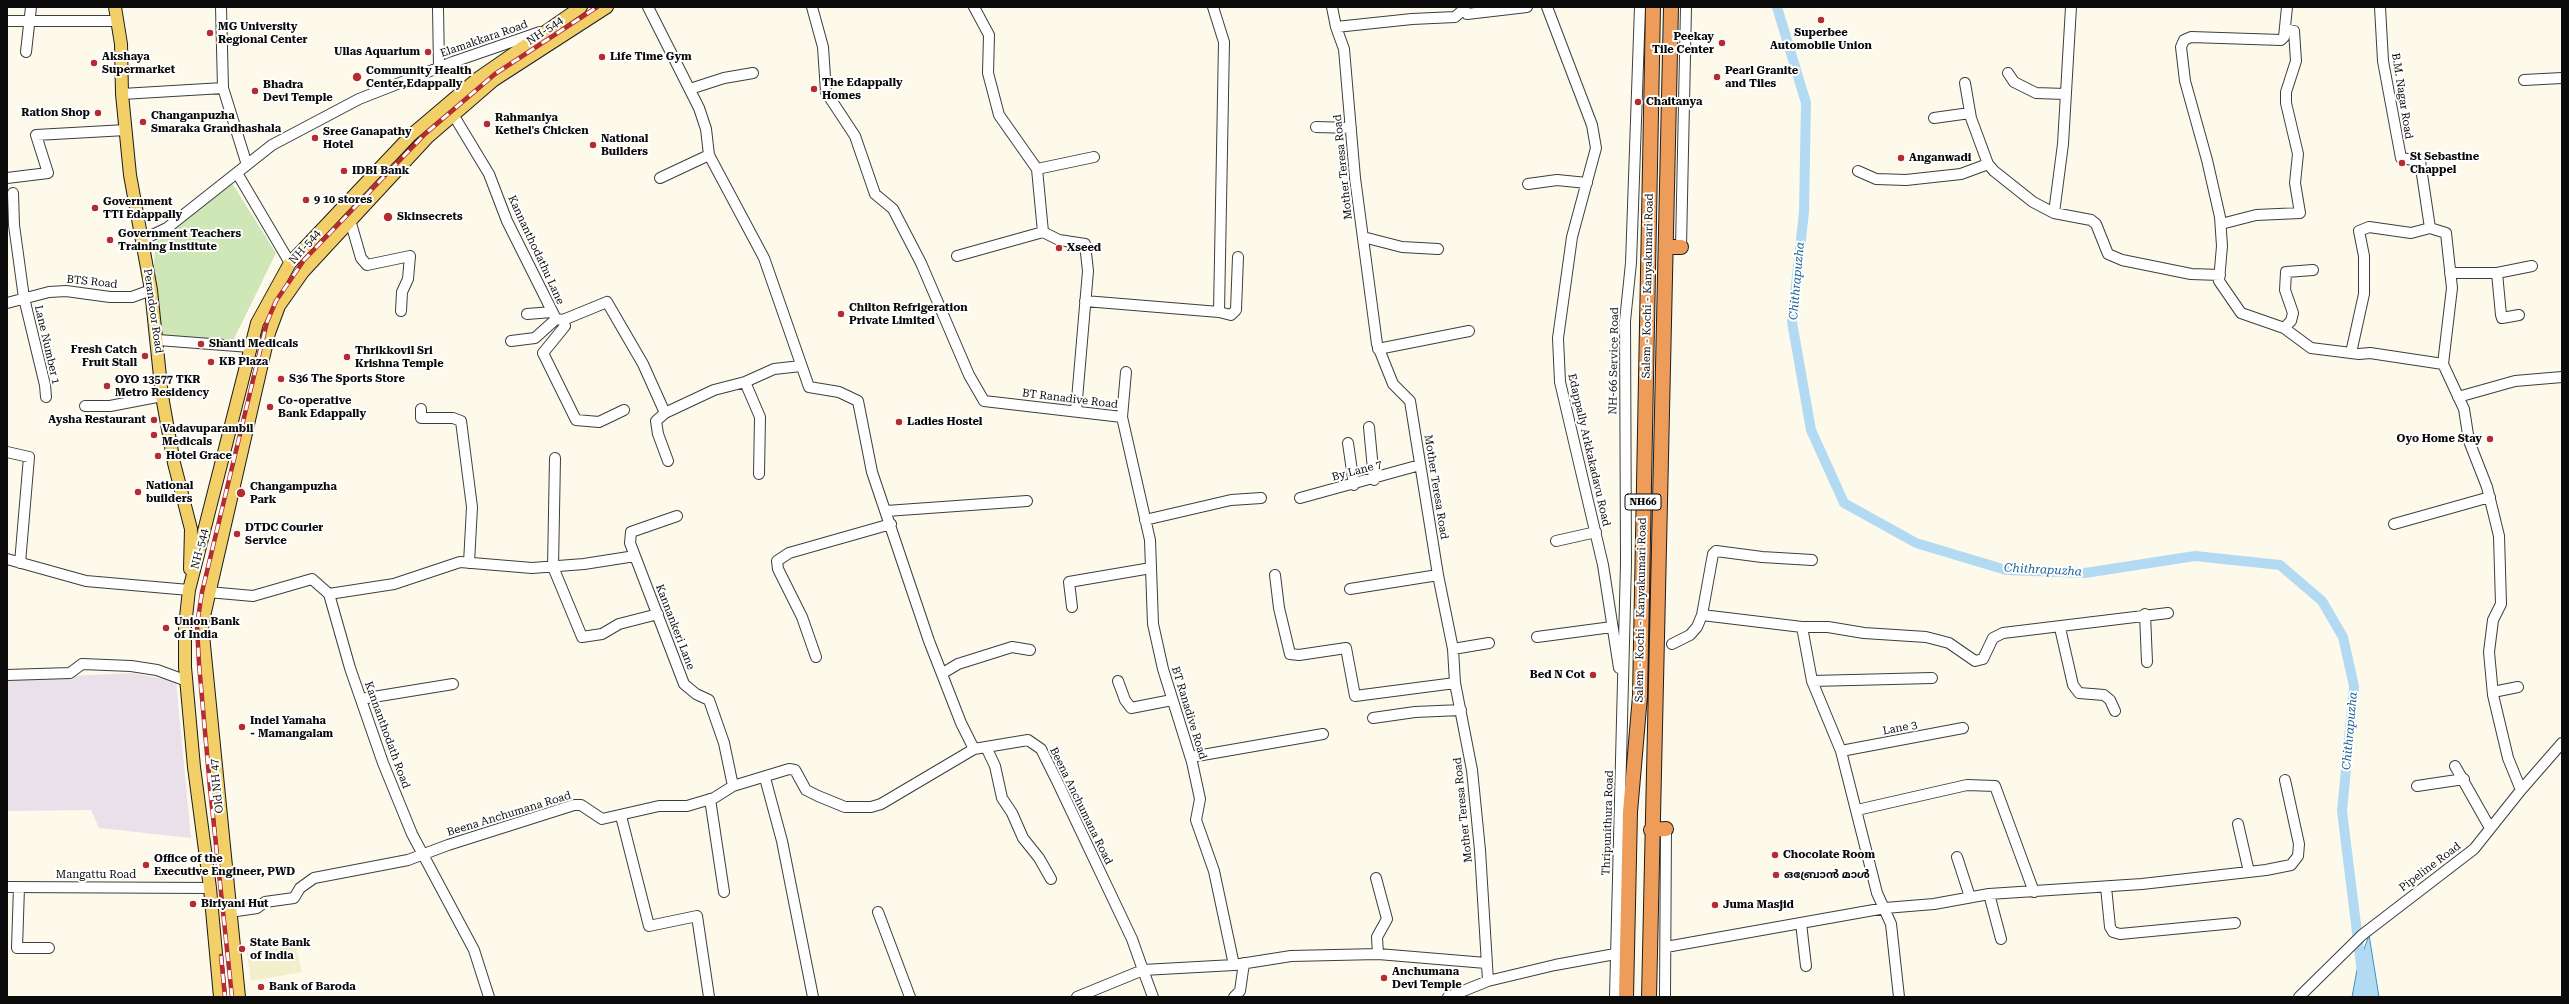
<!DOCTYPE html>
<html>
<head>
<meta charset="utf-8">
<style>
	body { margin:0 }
	#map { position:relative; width:2569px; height:1004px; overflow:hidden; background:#fefaeb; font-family:"Roboto Serif",serif }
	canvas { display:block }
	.frame { position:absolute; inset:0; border:8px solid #0b0b0b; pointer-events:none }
</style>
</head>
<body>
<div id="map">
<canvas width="2569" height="1004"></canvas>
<div class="frame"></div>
</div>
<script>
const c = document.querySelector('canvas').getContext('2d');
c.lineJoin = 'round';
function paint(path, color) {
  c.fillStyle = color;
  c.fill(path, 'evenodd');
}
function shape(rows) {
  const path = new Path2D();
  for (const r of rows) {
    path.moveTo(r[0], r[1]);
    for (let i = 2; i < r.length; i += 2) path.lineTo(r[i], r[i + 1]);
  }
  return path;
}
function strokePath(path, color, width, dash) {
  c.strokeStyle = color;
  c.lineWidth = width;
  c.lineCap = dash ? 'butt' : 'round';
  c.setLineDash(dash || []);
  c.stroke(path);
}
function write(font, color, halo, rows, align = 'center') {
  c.font = font + ' "Roboto Serif","Noto Sans Malayalam",serif';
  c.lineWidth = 4;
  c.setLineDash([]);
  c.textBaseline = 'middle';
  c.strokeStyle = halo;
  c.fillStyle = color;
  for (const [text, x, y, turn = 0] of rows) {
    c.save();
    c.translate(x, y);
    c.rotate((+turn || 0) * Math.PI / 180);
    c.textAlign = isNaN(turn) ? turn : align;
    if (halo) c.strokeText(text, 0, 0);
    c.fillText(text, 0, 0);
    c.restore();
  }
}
const industrial = shape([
	[132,673,176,681,191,838,99,828,91,810,7,811,7,679]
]);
const farmland = shape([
	[296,946,302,972,251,981,247,953]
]);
const green = shape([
	[232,183,276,253,256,294,233,341,158,335,153,297,155,243]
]);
const water = shape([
	[2369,935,2379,997,2352,997,2357,970,2369,935]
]);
const canal = shape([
	[1777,7,1806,103,1804,212,1792,322,1811,430,1844,503,1916,543,2006,570,2085,573,2195,556,2280,565,2322,601,2343,637,2354,686,2342,811,2365,997]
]);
const minor = shape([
	[221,7,223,88],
	[438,7,439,68],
	[648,7,699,108,706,129,709,155,764,258,809,387,839,392,858,401,872,472,929,641,961,723,974,749],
	[812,7,823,47,826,92,855,136,875,194,893,209,921,263,969,375,984,401,1122,417,1150,540,1153,624,1163,669,1192,762,1200,799,1196,820,1214,871,1234,965],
	[974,7,989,35,988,73,999,115,1037,169,1043,232,1059,240,1085,244,1088,271,1076,411],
	[1332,7,1336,27,1344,49,1355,178,1377,344,1393,384,1410,401,1438,575,1453,649,1455,683,1472,770,1480,850,1488,981],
	[1463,7,1467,14,1527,7],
	[1547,7,1592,125,1596,148,1572,237,1558,338,1560,382,1603,565,1619,668],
	[2071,7,2063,144,2054,213,2091,220,2096,224,2108,254,2122,260,2191,274,2220,275],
	[2287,7,2284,37,2281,40,2191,37,2184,40,2181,47,2185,81,2207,160,2220,217,2222,246,2219,281,2241,313,2284,328,2311,348,2359,354,2370,353,2443,364],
	[2380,7,2383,61,2401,158,2420,161,2430,228,2446,233,2452,288,2443,364,2464,409,2469,441,2487,487,2499,536,2501,604,2493,620,2489,652,2493,695,2508,758,2521,790],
	[7,21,117,21],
	[1336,27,1412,19,1455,17,1464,9],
	[26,52,31,7],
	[2008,73,2014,82,2036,93,2065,94],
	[2524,80,2562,78],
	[1965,83,1971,118,1988,164],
	[690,89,724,78,753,73],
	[122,94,223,88,247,165],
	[454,116,489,174,507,221,556,319,563,320,607,302,643,364,665,413],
	[1934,118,1970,113],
	[1316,127,1351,128],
	[1037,169,1094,157],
	[1858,171,1876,179,1906,180,1961,174,1988,164,1994,171,2033,202,2054,213],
	[237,173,290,263],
	[7,178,48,173,36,135,126,130],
	[660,178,709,155],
	[1528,184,1557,180,1587,183],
	[13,193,14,225,24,298,45,385,46,397],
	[350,220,361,258,367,265,410,256,408,279,402,292,401,311],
	[2221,224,2256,215,2300,213,2295,183,2298,154,2286,103,2286,92,2296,61,2294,31,2285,29],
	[1363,237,1402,247,1438,249],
	[142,240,167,228,272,145,359,99,453,62,540,32],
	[1681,247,1686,7],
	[957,256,1043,232],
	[2450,273,2497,273,2532,266],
	[2497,273,2501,315,2502,318,2519,315],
	[1085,301,1219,312,1224,42,1213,7],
	[7,303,49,292,66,291,110,297,132,297,151,290],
	[1219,312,1231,315,1236,310,1238,257],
	[527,314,552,312],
	[563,320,565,326,543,353,576,420,599,422,624,410],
	[2284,328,2291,321,2293,313,2285,290,2286,272,2313,270],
	[158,340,250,347],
	[511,341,535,338,556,319],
	[1378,349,1469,331],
	[2351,353,2364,294,2364,256,2359,231,2369,227,2411,233,2430,228],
	[745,382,760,417,759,474],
	[2458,397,2515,381,2562,377],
	[85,406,110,406,162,396],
	[421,409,421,418,453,418,461,421,472,507,469,563],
	[1122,417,1126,372],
	[1369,427,1374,480],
	[1348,443,1354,485],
	[7,452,29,457,20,563],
	[555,458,553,567,582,637,602,634,619,624,658,614],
	[668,461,658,434,656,421,665,413,714,390,745,382,774,369,801,366],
	[1300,498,1420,465],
	[886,511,1027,501],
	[677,516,631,532,630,543,684,684,696,694,709,700,724,743,733,786],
	[1145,520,1231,500,1261,498],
	[2394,524,2490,497],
	[1556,541,1596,532],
	[7,559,86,581,189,590],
	[1275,575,1279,608,1290,654,1299,655,1346,648,1355,696,1455,683],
	[1350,589,1438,575],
	[208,592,253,596,312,579,329,594,350,668,383,763,412,834,474,950,489,997],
	[329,594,394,584,460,562,532,568,584,564,635,556],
	[1072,607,1069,582,1151,568],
	[2145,614,2147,662],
	[1702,615,1802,627,1828,627,1864,633,1926,637,1949,643,1975,661,1983,659,1993,638,2003,633,2168,613],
	[1802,627,1812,681],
	[2060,628,2073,685,2079,693,2104,695,2110,700,2115,711],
	[1537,637,1612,627],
	[1672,644,1690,635,1697,627,1702,615,1713,554,1716,551,1762,557,1812,560],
	[1453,649,1489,643],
	[816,657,802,617,778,569,777,561,789,553,891,524],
	[943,673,958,664,1012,647,1030,650],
	[7,675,70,673,82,664,131,666,157,670,187,681],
	[1118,681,1125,700,1131,708,1172,700],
	[2493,692,2518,687],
	[361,699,453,684],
	[1373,718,1415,712,1461,710],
	[986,747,995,766,1002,798,1012,813,1023,838,1039,858,1051,879],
	[1841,751,1963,728],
	[1191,757,1323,734],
	[2455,766,2490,828],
	[765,778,782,841,813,997],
	[2417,786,2464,779],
	[710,799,724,892],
	[1857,810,1967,785,1995,786,2034,892],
	[621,816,649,926,697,916,709,997],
	[2238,824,2249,872],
	[1957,857,1970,897],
	[1376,878,1387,919,1377,937,1378,954],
	[7,887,210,888],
	[19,887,17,948,49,948],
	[2106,887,2110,927,2113,932,2120,934,2235,923],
	[1989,894,2001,939],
	[230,912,257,908,265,902,294,898,300,888,314,878,408,860,448,845,574,805,581,805,602,819,659,806,687,806,714,798,733,786,789,769,795,770,806,790,818,796,845,807,871,807,881,804,974,749,1028,740,1041,749,1057,781,1132,939,1143,970,1234,965,1291,956,1378,954,1486,963],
	[878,912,910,997],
	[1801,923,1806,966],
	[1666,947,1885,908,1934,904,1989,894,2142,884,2266,870,2291,865,2298,856,2299,844,2285,780],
	[1077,997,1143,970,1153,997],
	[1234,997,1240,991,1244,963],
	[1448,997,1488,981,1555,965,1615,954],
	[1615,997,1626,563,1625,321,1631,263,1640,7],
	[1665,997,1666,829],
	[1899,997,1891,924,1877,893,1841,751,1812,681,1932,678],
	[2299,997,2362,935,2474,849,2521,790,2562,743]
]);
const major = shape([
	[115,7,121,44,122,94,130,175,151,290,162,396,174,463,191,529,190,569],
	[220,997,210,888,194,767,185,667,185,626,189,590,257,323,290,263,411,135,477,79,581,7],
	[239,997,202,625,269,333,279,306,303,272,428,137,494,80,607,7]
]);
const highway = shape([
	[1666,247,1681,247],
	[1651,830,1666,829],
	[1626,997,1630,812,1640,696,1653,7],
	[1649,997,1671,7]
]);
const rail = shape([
	[221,956,225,997],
	[232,997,210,788,199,664,197,625,202,592,267,322,276,301,304,260,425,134,495,74,597,7]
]);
const markers = [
	[1821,20,4,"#b42b32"],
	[210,33,4,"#b42b32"],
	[1722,43,4,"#b42b32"],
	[428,52,4,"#b42b32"],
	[602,57,4,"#b42b32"],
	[94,63,4,"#b42b32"],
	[357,77,5,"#b42b32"],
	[1717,77,4,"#b42b32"],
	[814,89,4,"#b42b32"],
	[255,91,4,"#b42b32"],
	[1638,102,4,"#b42b32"],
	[98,113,4,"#b42b32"],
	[143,122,4,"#b42b32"],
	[487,124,4,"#b42b32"],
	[315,138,4,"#b42b32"],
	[593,145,4,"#b42b32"],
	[1901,158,4,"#b42b32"],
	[2402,163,4,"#b42b32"],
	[344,171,4,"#b42b32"],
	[306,200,4,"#b42b32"],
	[95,208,4,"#b42b32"],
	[388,217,5,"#b42b32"],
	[110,240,4,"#b42b32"],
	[1059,248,4,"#b42b32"],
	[841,314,4,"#b42b32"],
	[201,344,4,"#b42b32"],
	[145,356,4,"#b42b32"],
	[347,357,4,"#b42b32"],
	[211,362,4,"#b42b32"],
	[281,379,4,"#b42b32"],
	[107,386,4,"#b42b32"],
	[270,407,4,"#b42b32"],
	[154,420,4,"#b42b32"],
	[899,422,4,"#b42b32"],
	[154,435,4,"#b42b32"],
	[2490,439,4,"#b42b32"],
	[158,456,4,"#b42b32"],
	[138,492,4,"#b42b32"],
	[241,493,5,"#b42b32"],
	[237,534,4,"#b42b32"],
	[166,628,4,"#b42b32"],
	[1593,675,4,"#b42b32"],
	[242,727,4,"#b42b32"],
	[1775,855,4,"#b42b32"],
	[146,865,4,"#b42b32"],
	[1776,875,4,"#b42b32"],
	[193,904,4,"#b42b32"],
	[1715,905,4,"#b42b32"],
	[242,949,4,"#b42b32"],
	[1384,978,4,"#b42b32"],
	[261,987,4,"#b42b32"]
];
const shields = [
	[1643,502,36]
];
const shieldNames = [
	["NH66",1643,502]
];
const poiNames = [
	["MG University",218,27],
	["Regional Center",218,40],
	["Superbee",1821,33,"center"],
	["Automobile Union",1821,46,"center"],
	["Peekay",1714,37,"right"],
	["Tile Center",1714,50,"right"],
	["Ullas Aquarium",420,52,"right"],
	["Akshaya",102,57],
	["Supermarket",102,70],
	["Life Time Gym",610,57],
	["Community Health",366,71],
	["Center,Edappally",366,84],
	["Pearl Granite",1725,71],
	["and Tiles",1725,84],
	["The Edappally",822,83],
	["Homes",822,96],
	["Bhadra",263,85],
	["Devi Temple",263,98],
	["Chaitanya",1646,102],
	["Ration Shop",90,113,"right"],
	["Changanpuzha",151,116],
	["Smaraka Grandhashala",151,129],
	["Rahmaniya",495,118],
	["Kethel's Chicken",495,131],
	["Sree Ganapathy",323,132],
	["Hotel",323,145],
	["National",601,139],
	["Builders",601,152],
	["St Sebastine",2410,157],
	["Chappel",2410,170],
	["Anganwadi",1909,158],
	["IDBI Bank",352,171],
	["9 10 stores",314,200],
	["Government",103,202],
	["TTI Edappally",103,215],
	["Skinsecrets",397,217],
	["Government Teachers",118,234],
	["Training Institute",118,247],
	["Xseed",1067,248],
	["Chilton Refrigeration",849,308],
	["Private Limited",849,321],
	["Shanti Medicals",209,344],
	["Fresh Catch",137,350,"right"],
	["Fruit Stall",137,363,"right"],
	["Thrikkovil Sri",355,351],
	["Krishna Temple",355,364],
	["KB Plaza",219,362],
	["S36 The Sports Store",289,379],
	["OYO 13577 TKR",115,380],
	["Metro Residency",115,393],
	["Co-operative",278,401],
	["Bank Edappally",278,414],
	["Aysha Restaurant",146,420,"right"],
	["Ladies Hostel",907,422],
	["Vadavuparambil",162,429],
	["Medicals",162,442],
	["Oyo Home Stay",2482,439,"right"],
	["Hotel Grace",166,456],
	["National",146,486],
	["builders",146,499],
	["Changampuzha",250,487],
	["Park",250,500],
	["DTDC Courier",245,528],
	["Service",245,541],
	["Union Bank",174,622],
	["of India",174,635],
	["Bed N Cot",1585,675,"right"],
	["Indel Yamaha",250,721],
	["- Mamangalam",250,734],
	["Chocolate Room",1783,855],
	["Office of the",154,859],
	["Executive Engineer, PWD",154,872],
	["ഒബ്രോൻ മാൾ",1784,875],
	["Biriyani Hut",201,904],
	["Juma Masjid",1723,905],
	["State Bank",250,943],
	["of India",250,956],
	["Anchumana",1392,972],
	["Devi Temple",1392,985],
	["Bank of Baroda",269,987]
];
const streetNames = [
	["NH-544",545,31,-34],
	["Elamakkara Road",484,39,-19],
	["B.M. Nagar Road",2402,96,81],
	["Mother Teresa Road",1343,167,-96],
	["NH-544",305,247,-49],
	["Kannanthodathu Lane",536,250,65],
	["BTS Road",92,282,6],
	["Salem - Kochi - Kanyakumari Road",1648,286,-89],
	["Perandoor Road",153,311,82],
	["Lane Number 1",47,345,77],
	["NH-66 Service Road",1614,361,-89],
	["BT Ranadive Road",1070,399,7],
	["Edappally Arkkakadavu Road",1589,450,77],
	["By Lane 7",1357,471,-15],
	["Mother Teresa Road",1436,487,81],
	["NH-544",200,549,-76],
	["Salem - Kochi - Kanyakumari Road",1641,610,-89],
	["Kannankeri Lane",675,627,69],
	["BT Ranadive Road",1189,713,73],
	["Lane 3",1900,728,-11],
	["Kannanthodath Road",387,735,70],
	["Old NH 47",217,786,-96],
	["Beena Anchumana Road",1081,806,64],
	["Mother Teresa Road",1463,810,-96],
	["Beena Anchumana Road",509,814,-17],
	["Thripunithura Road",1608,823,-88],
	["Pipeline Road",2430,867,-37],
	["Mangattu Road",96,875]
];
const waterNames = [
	["Chithrapuzha",1797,281,-85],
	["Chithrapuzha",2043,570,3],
	["Chithrapuzha",2350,731,-85]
];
paint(industrial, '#e9e0ea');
paint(farmland, '#f2efcc');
paint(green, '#cfe6b7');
paint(water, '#b2dbf3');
strokePath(water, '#3c90c6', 1);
strokePath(canal, '#b2dbf3', 10);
strokePath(minor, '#3e3e3e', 12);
strokePath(major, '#1c1c1c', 14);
strokePath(highway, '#1c1c1c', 16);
strokePath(minor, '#fff', 10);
strokePath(major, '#f2d067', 12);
strokePath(highway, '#ee9c59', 14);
strokePath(rail, '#b42b32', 4.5);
strokePath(rail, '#fff', 3, [9]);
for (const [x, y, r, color] of markers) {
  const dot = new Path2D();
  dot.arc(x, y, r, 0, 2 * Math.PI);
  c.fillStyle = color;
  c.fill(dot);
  strokePath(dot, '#fff', 1.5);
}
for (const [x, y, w] of shields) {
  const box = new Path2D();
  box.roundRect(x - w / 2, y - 8, w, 16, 3);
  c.fillStyle = '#fff';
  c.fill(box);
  strokePath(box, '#0b0b0b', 1);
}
write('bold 10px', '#0b0b0b', null, shieldNames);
write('bold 11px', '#0b0b0b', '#fff', poiNames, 'left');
write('11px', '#0b0b0b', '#fff', streetNames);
write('italic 12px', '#1b6196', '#fff', waterNames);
</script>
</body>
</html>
